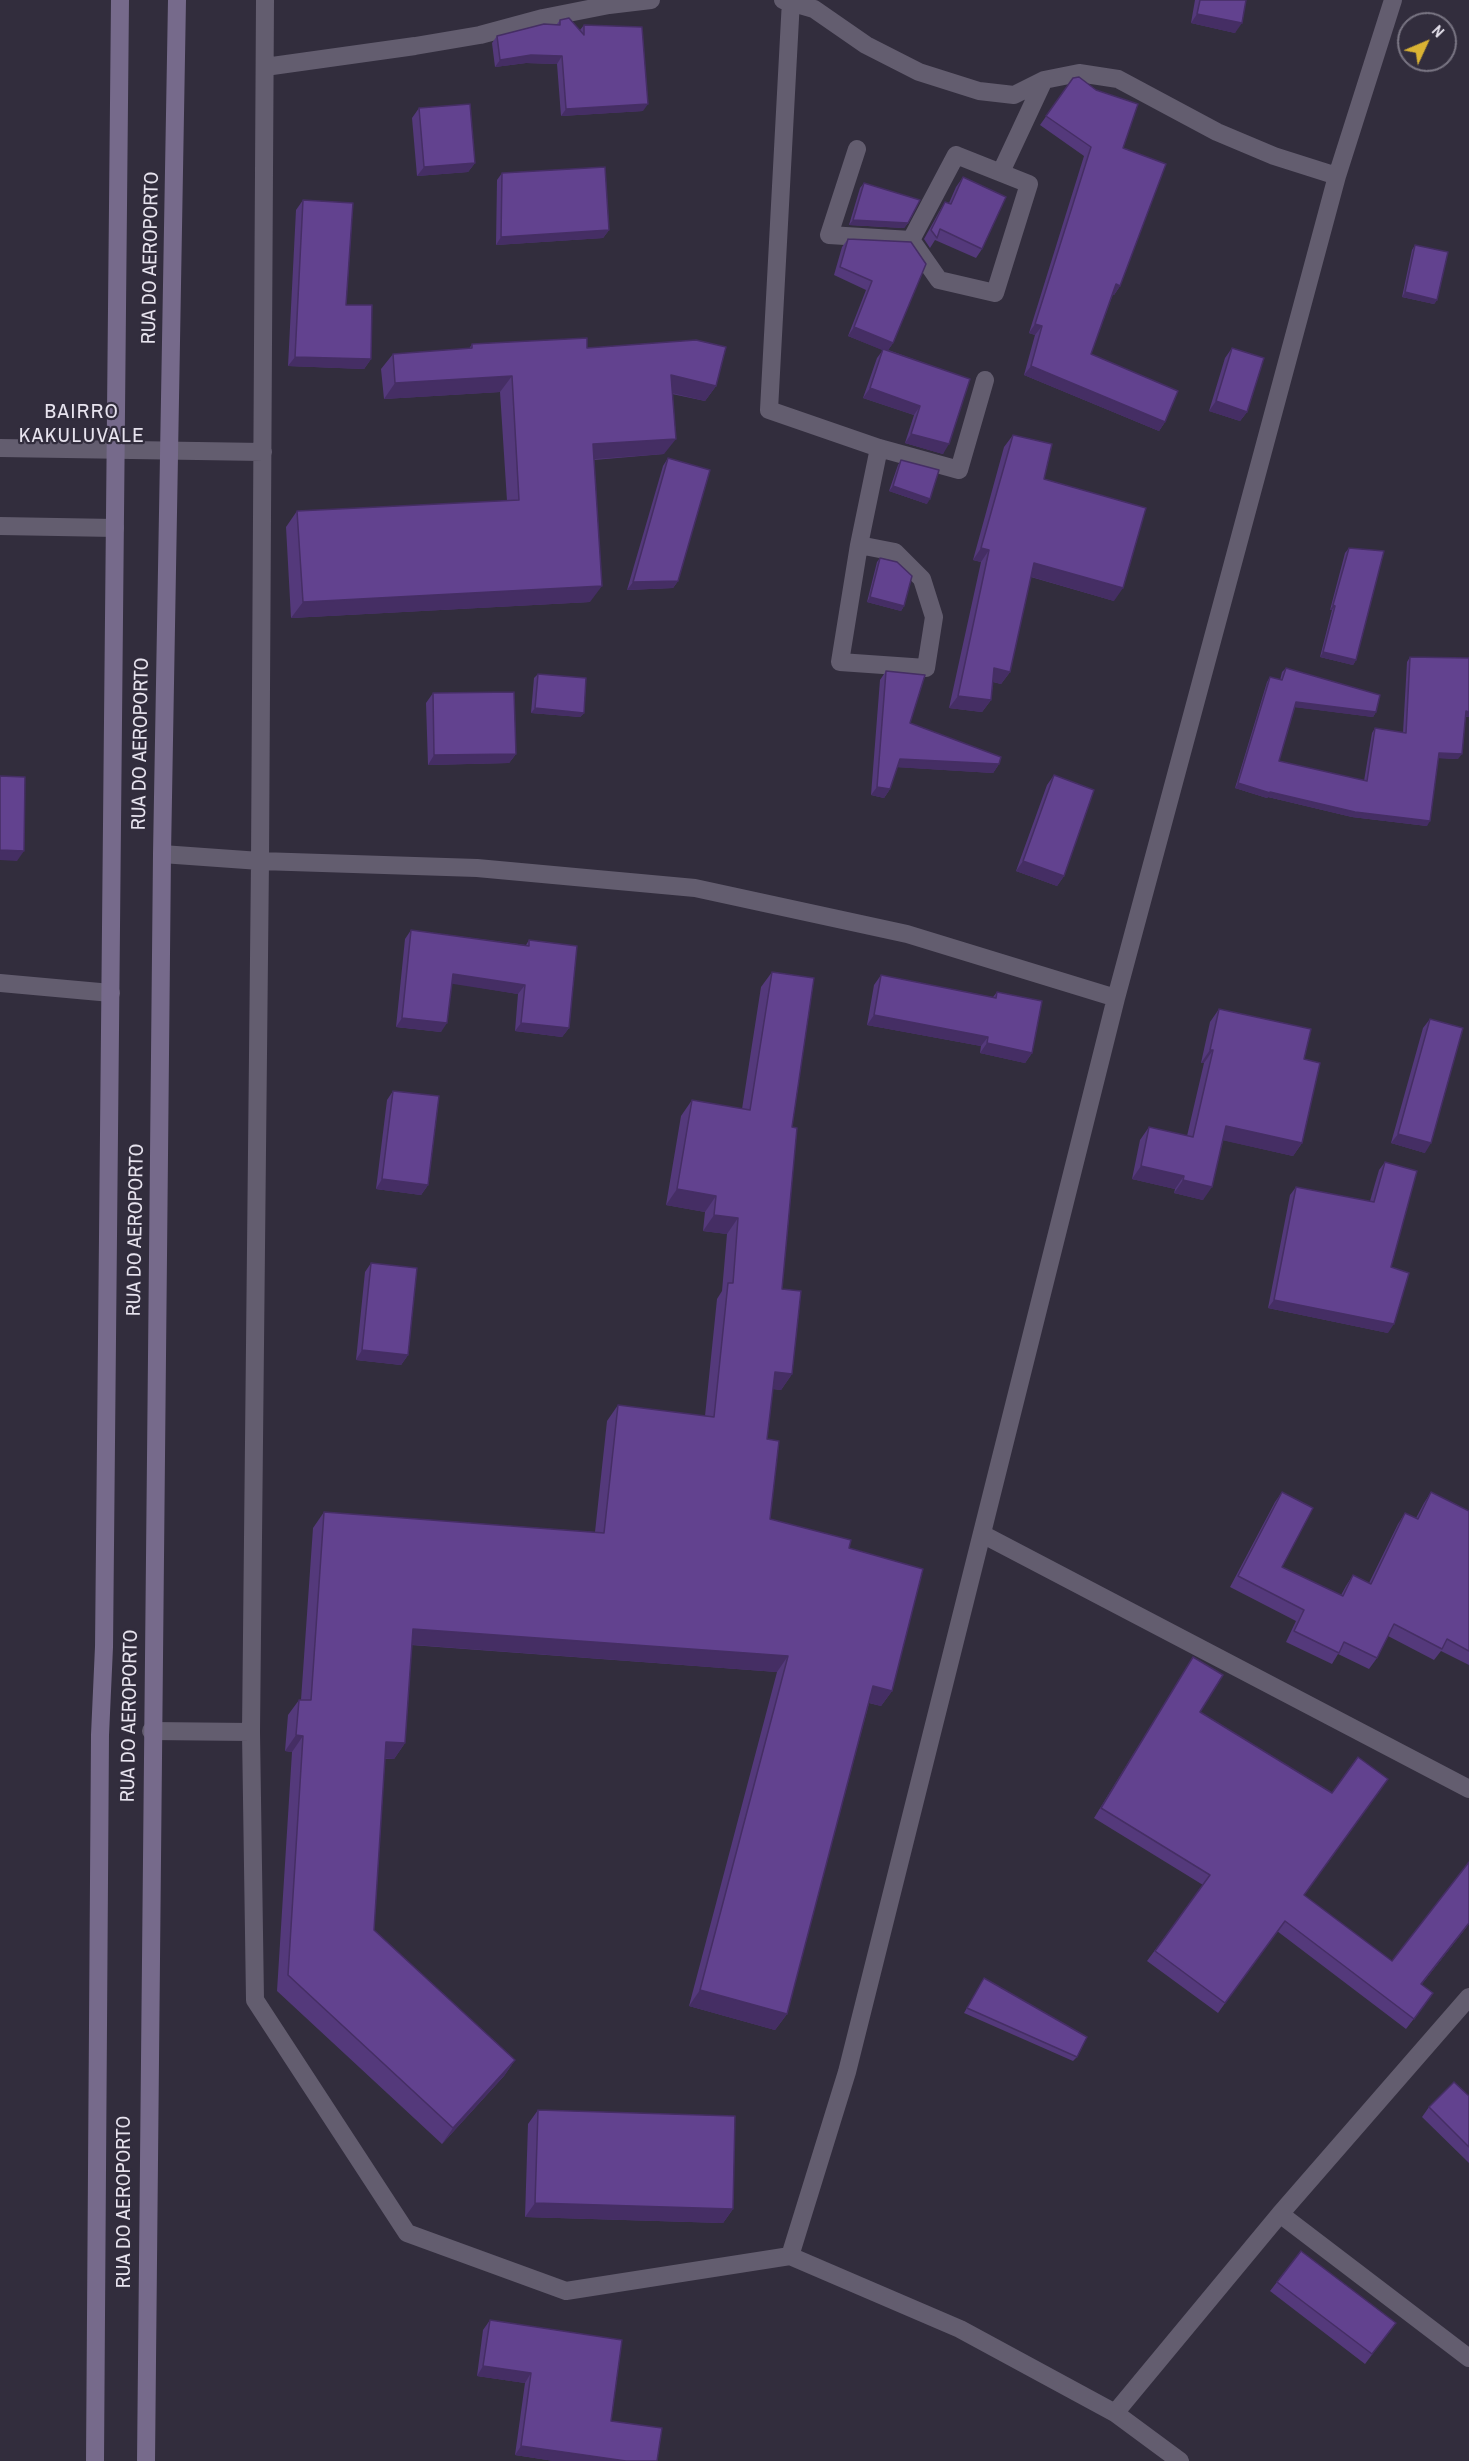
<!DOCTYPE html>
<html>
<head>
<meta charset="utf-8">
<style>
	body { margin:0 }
	#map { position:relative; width:1469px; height:2461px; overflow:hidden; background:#322d3d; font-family:"Archivo Narrow",sans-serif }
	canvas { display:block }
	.north { position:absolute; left:1397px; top:12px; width:60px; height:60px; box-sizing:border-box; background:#322d3d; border:2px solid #7a7684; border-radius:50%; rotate:46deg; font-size:16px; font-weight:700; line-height:24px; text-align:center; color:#e7e3ee }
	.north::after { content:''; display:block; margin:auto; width:21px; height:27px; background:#dab333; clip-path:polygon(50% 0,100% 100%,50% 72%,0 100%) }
</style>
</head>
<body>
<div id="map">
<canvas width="1469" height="2461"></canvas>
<div class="north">N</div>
</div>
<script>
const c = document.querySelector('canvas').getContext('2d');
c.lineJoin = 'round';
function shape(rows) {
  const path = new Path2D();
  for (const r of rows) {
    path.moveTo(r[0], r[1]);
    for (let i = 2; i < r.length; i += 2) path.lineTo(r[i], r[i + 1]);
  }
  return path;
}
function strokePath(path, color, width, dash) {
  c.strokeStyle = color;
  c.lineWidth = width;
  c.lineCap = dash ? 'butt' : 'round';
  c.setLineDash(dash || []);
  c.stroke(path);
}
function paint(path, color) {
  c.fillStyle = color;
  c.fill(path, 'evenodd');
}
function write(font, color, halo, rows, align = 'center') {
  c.font = font + ' "Archivo Narrow",sans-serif';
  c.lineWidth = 4.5;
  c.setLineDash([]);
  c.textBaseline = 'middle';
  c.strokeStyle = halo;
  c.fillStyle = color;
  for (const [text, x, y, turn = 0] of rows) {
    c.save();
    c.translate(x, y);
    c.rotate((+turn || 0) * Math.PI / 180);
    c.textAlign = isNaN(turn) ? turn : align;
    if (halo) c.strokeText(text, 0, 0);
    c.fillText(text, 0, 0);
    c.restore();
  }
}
const minor = shape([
	[265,0,260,861,251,1732,255,2000,407,2233,566,2291,790,2256,960,2329,1115,2413,1180,2461],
	[783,0,814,9,866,45,919,72,979,91,1014,95,1044,80,1079,73,1118,79,1217,132,1274,156,1337,176],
	[791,0,769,410,879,448,959,470,985,380],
	[265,67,415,46,480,35,543,18,609,5,651,0],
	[857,149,829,235,911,240],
	[956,155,1029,184,995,293,939,280,911,240,956,155],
	[1001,172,1044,80],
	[0,448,263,452],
	[0,526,115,528],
	[859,545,895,552,922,579,934,617,926,668,840,662,859,545,879,448],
	[162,854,260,861,477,868,695,888,907,934,1116,998],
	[0,983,111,993],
	[982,1534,1469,1789],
	[151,1731,251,1732],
	[1280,2214,1469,2358],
	[790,2256,847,2072,1116,998,1337,176,1393,0],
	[1115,2413,1280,2214,1469,1997]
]);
const secondary = shape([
	[95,2461,100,1735,104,1647,120,0],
	[146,2461,162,854,177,0]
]);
const wall = shape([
	[1195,0,1246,0,1235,33,1191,23],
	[560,20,580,30,584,25,643,111,561,116,557,64,526,63,495,67,492,43,497,36,557,24],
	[1073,78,1123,148,1120,286,1114,295,1113,294,1091,354,1165,422,1159,431,1024,375,1035,335,1029,333,1084,156,1040,125],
	[419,108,475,163,468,172,417,176,412,118],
	[502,173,609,230,603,238,496,245,497,180],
	[963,177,982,249,976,258,935,240,930,248,924,239,939,212,945,202,949,203,956,187],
	[864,183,908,223,904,228,849,225,860,188],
	[303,200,346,305,371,359,364,369,288,366,296,210],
	[848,239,911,242,893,343,888,350,970,379,943,454,905,443,914,415,863,398,877,358,883,350,848,336,866,290,834,275,842,247],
	[1415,245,1437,300,1434,304,1402,297,1412,250],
	[472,344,587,348,716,386,705,401,672,394,664,454,594,460,590,602,291,618,286,527,297,511,507,501,500,392,384,399,381,369,393,354,469,349],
	[1232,348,1247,412,1240,421,1209,411,1225,358],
	[1013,435,1044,479,1114,601,1031,577,1010,672,1001,684,993,682,991,700,982,712,949,708,981,562,973,560,1004,447],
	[668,458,678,581,673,588,627,590,663,466],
	[901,460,927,504,889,491,898,465],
	[1349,548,1356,660,1353,665,1320,657,1332,610,1330,610,1345,553],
	[880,558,904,606,901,611,867,602,877,562],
	[1410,657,1469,717,1465,717,1458,759,1438,758,1427,826,1352,817,1268,797,1267,798,1235,788,1267,682,1270,677,1280,680,1282,672,1286,668,1376,712,1373,717,1295,707,1279,761,1364,781,1372,733,1375,728,1403,733,1407,662],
	[886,671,910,723,999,764,993,773,897,767,890,789,884,798,871,795,880,680],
	[538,674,584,713,580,717,531,713,534,678],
	[433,693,516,754,509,763,428,765,426,703],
	[1054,775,1064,876,1057,886,1016,871,1047,785],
	[411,930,526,945,529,940,569,1028,562,1037,515,1031,518,994,452,983,441,1032,396,1027,405,939],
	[772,972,792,1127,782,1289,792,1374,781,1390,773,1389,767,1439,770,1519,849,1548,892,1691,881,1706,869,1703,787,2014,775,2030,689,2006,777,1672,411,1645,405,1743,394,1759,385,1759,374,1930,515,2060,504,2076,442,2144,277,1991,292,1752,285,1751,288,1715,299,1700,301,1700,313,1528,324,1512,595,1532,607,1421,618,1405,705,1416,717,1299,722,1291,727,1234,703,1231,705,1212,666,1205,681,1116,692,1100,742,1109,761,987],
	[881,975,993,997,997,992,1032,1053,1025,1063,980,1053,981,1046,867,1025,874,985],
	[1219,1009,1304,1059,1302,1143,1293,1156,1223,1140,1203,1200,1174,1193,1175,1189,1132,1179,1140,1140,1149,1127,1187,1136,1204,1063,1201,1063,1210,1022],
	[1430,1019,1425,1153,1391,1143,1423,1028],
	[393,1091,428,1185,421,1195,376,1189,387,1100],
	[1385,1162,1391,1267,1388,1333,1268,1308,1290,1195,1296,1187,1370,1201,1379,1170],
	[371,1263,408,1355,401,1365,356,1360,365,1272],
	[1282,1492,1282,1567,1341,1595,1346,1586,1353,1575,1369,1583,1398,1524,1405,1513,1416,1518,1424,1503,1431,1492,1469,1511,1469,1665,1441,1651,1434,1660,1388,1636,1377,1658,1369,1669,1338,1654,1332,1664,1286,1642,1296,1621,1230,1587,1275,1502],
	[1193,1657,1200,1712,1304,1895,1392,1961,1469,1862,1469,1924,1422,1984,1426,2003,1406,2029,1277,1931,1218,2013,1147,1961,1203,1885,1094,1818],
	[984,1978,1077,2057,1073,2061,964,2013],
	[1469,2096,1469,2163,1422,2117,1429,2107],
	[538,2110,733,2209,723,2223,525,2217,528,2124],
	[1277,2282,1389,2332,1365,2364,1270,2291],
	[490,2320,611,2421,657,2461,554,2461,515,2455,525,2383,477,2376,483,2330]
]);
const shadedWall = shape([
	[1197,14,1242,23,1235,33,1191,23],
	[531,55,562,56,557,64,526,63,495,67,500,60],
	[648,104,643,111,561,116,566,109],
	[475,163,468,172,417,176,424,167],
	[853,220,908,223,904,228,849,225],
	[609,230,603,238,496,245,501,237],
	[1116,284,1120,286,1114,295,1110,293],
	[1405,292,1437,300,1434,304,1402,297],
	[1035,324,1042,326,1035,335,1029,333],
	[854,327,893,343,887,352,848,336],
	[295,357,371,359,364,369,288,366],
	[1031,366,1165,422,1159,431,1024,375],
	[671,375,716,386,705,401,659,390],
	[512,376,500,392,384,399,395,383],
	[870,388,920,406,914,415,863,398],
	[1216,401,1247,412,1240,421,1209,411],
	[911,434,949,444,943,454,905,443],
	[676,439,664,454,582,460,593,444],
	[893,486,930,499,927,504,889,491],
	[981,548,989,550,981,562,973,560],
	[1034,563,1123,588,1114,601,1025,575],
	[678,581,673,588,627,590,633,582],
	[602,586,590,602,291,618,303,602],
	[870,597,904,606,901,611,867,602],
	[1333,605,1335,606,1332,610,1330,610],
	[1323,652,1356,660,1353,665,1320,657],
	[994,668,1010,672,1001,684,986,680],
	[958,696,991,700,982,712,949,708],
	[1296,702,1376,712,1373,717,1293,707],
	[535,708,584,713,580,717,531,713],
	[1466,711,1469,712,1469,717,1462,716],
	[1439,753,1462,754,1458,759,1436,758],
	[516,754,509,763,428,765,434,755],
	[900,759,999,764,993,773,894,767],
	[1238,783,1270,792,1430,821,1427,826,1352,817,1268,797,1267,798,1235,788],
	[877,787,890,789,884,798,871,795],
	[0,850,24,851,17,861,0,860],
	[1023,861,1064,876,1057,886,1016,871],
	[453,974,525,985,518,994,447,983],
	[874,1015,988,1037,981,1046,867,1025],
	[402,1018,447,1023,441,1032,396,1027],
	[521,1023,569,1028,562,1037,515,1031],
	[987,1043,1032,1053,1025,1063,980,1053],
	[1210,1050,1213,1050,1204,1063,1201,1063],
	[1226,1126,1302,1143,1293,1156,1217,1139],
	[1398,1134,1431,1143,1425,1153,1391,1143],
	[1141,1166,1184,1176,1175,1189,1132,1179],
	[382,1179,428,1185,421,1195,376,1189],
	[1183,1180,1212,1187,1203,1200,1174,1193],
	[677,1189,716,1196,705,1212,666,1205],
	[714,1215,738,1218,727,1234,703,1231],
	[1274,1300,1394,1324,1388,1333,1268,1308],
	[362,1350,408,1355,401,1365,356,1360],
	[775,1372,792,1374,781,1390,764,1388],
	[413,1629,788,1656,777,1672,402,1644],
	[873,1686,892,1691,881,1706,862,1701],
	[296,1735,303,1736,292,1752,285,1751],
	[386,1742,405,1743,394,1759,375,1758],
	[1469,1923,1469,1924,1414,1994,1421,1984],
	[700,1990,787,2014,775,2030,689,2006],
	[515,2060,504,2076,442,2144,453,2128],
	[535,2203,733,2209,723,2223,525,2217],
	[483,2366,531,2373,525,2383,477,2376],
	[521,2446,626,2461,554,2461,515,2455]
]);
const building = shape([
	[1200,0,1246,0,1242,23,1197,14,1200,0],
	[569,18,584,35,584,25,642,27,648,104,566,109,562,56,531,55,500,60,497,36,544,24,560,25,560,20,569,18],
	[1079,77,1096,90,1138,104,1123,148,1166,164,1120,286,1116,284,1091,354,1178,391,1165,422,1031,366,1042,326,1035,324,1091,147,1046,116,1073,78,1079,77],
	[470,104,475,163,424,167,419,108,470,104],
	[605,167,609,230,501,237,502,173,605,167],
	[963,177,1006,197,982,249,940,229,937,238,931,230,945,202,951,204,963,177],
	[864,183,920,200,908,223,853,220,864,183],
	[303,200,353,203,346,305,372,305,371,359,295,357,303,200],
	[848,239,911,242,926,264,893,343,854,327,872,281,840,267,848,239],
	[1415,245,1448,252,1437,300,1405,292,1415,245],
	[587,338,587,348,696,340,726,347,716,386,671,375,676,439,593,444,602,586,303,602,297,511,519,500,512,376,395,383,393,354,472,348,472,344,587,338],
	[1232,348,1264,358,1247,412,1216,401,1232,348],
	[883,349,970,379,949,444,911,434,920,406,870,388,883,349],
	[1013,435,1052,444,1044,479,1146,508,1123,588,1034,563,1010,672,994,668,991,700,958,696,989,550,981,548,1013,435],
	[668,458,710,470,678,581,633,582,668,458],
	[901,460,939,470,930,499,893,486,901,460],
	[1349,548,1384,551,1356,660,1323,652,1335,606,1333,605,1349,548],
	[880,558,897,562,912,576,904,606,870,597,880,558],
	[1410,657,1469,658,1469,712,1466,711,1462,754,1439,753,1430,821,1355,812,1270,792,1270,793,1238,783,1270,677,1282,680,1286,668,1380,695,1376,712,1296,702,1279,761,1367,781,1375,728,1406,733,1410,657],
	[886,671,925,675,910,723,1001,757,999,764,900,759,890,789,877,787,886,671],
	[538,674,586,678,584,713,535,708,538,674],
	[514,692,516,754,434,755,433,693,514,692],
	[1054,775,1094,790,1064,876,1023,861,1054,775],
	[0,776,25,777,24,851,0,850,0,776],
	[411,930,529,946,529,940,577,946,569,1028,521,1023,525,985,453,974,447,1023,402,1018,411,930],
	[772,972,814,978,792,1127,797,1128,782,1289,801,1291,792,1374,775,1372,767,1439,779,1441,770,1519,851,1540,849,1548,923,1569,892,1691,873,1686,787,2014,700,1990,788,1656,413,1629,405,1743,386,1742,374,1930,515,2060,453,2128,288,1975,303,1736,296,1735,299,1700,311,1700,324,1512,604,1533,618,1405,714,1417,728,1283,733,1283,738,1218,714,1215,716,1196,677,1189,692,1100,750,1110,772,972],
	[881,975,996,998,997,992,1042,1001,1032,1053,987,1043,988,1037,874,1015,881,975],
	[1219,1009,1311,1029,1304,1059,1320,1063,1302,1143,1226,1126,1212,1187,1183,1180,1184,1176,1141,1166,1149,1127,1193,1137,1213,1050,1210,1050,1219,1009],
	[1430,1019,1463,1028,1431,1143,1398,1134,1430,1019],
	[393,1091,439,1096,428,1185,382,1179,393,1091],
	[1385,1162,1417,1171,1391,1267,1409,1273,1394,1324,1274,1300,1296,1187,1374,1202,1385,1162],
	[371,1263,417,1268,408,1355,362,1350,371,1263],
	[1282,1492,1313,1508,1282,1567,1343,1596,1353,1575,1371,1584,1405,1513,1418,1519,1431,1492,1469,1511,1469,1651,1447,1639,1442,1649,1394,1624,1377,1658,1344,1642,1339,1653,1294,1631,1304,1610,1238,1576,1282,1492],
	[1193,1657,1223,1675,1200,1712,1332,1793,1358,1757,1388,1779,1304,1895,1392,1961,1469,1862,1469,1923,1421,1984,1433,1993,1414,2019,1285,1921,1225,2003,1155,1951,1210,1875,1101,1808,1193,1657],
	[984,1978,1087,2037,1077,2057,967,2008,984,1978],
	[1454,2082,1469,2096,1469,2147,1429,2107,1454,2082],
	[538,2110,735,2116,733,2209,535,2203,538,2110],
	[1301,2251,1396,2323,1372,2354,1277,2282,1301,2251],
	[490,2320,622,2340,611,2421,662,2428,657,2461,626,2461,521,2446,531,2373,483,2366,490,2320]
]);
const streetNames = [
	["RUA DO AEROPORTO",151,258,-89],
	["RUA DO AEROPORTO",141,744,-89],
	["RUA DO AEROPORTO",136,1230,-89],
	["RUA DO AEROPORTO",130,1716,-89],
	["RUA DO AEROPORTO",125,2202,-90]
];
const neighbourhoodNames = [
	["BAIRRO",82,412],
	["KAKULUVALE",82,436]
];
strokePath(minor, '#635d6f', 18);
strokePath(secondary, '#766a8b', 18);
paint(wall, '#54397b');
paint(shadedWall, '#452e64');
paint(building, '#62428f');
strokePath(building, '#452e64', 1.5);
write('20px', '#e7e3ee', '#322d3d', streetNames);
c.letterSpacing = '1.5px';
write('21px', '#e7e3ee', '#322d3d', neighbourhoodNames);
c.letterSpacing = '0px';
</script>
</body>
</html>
